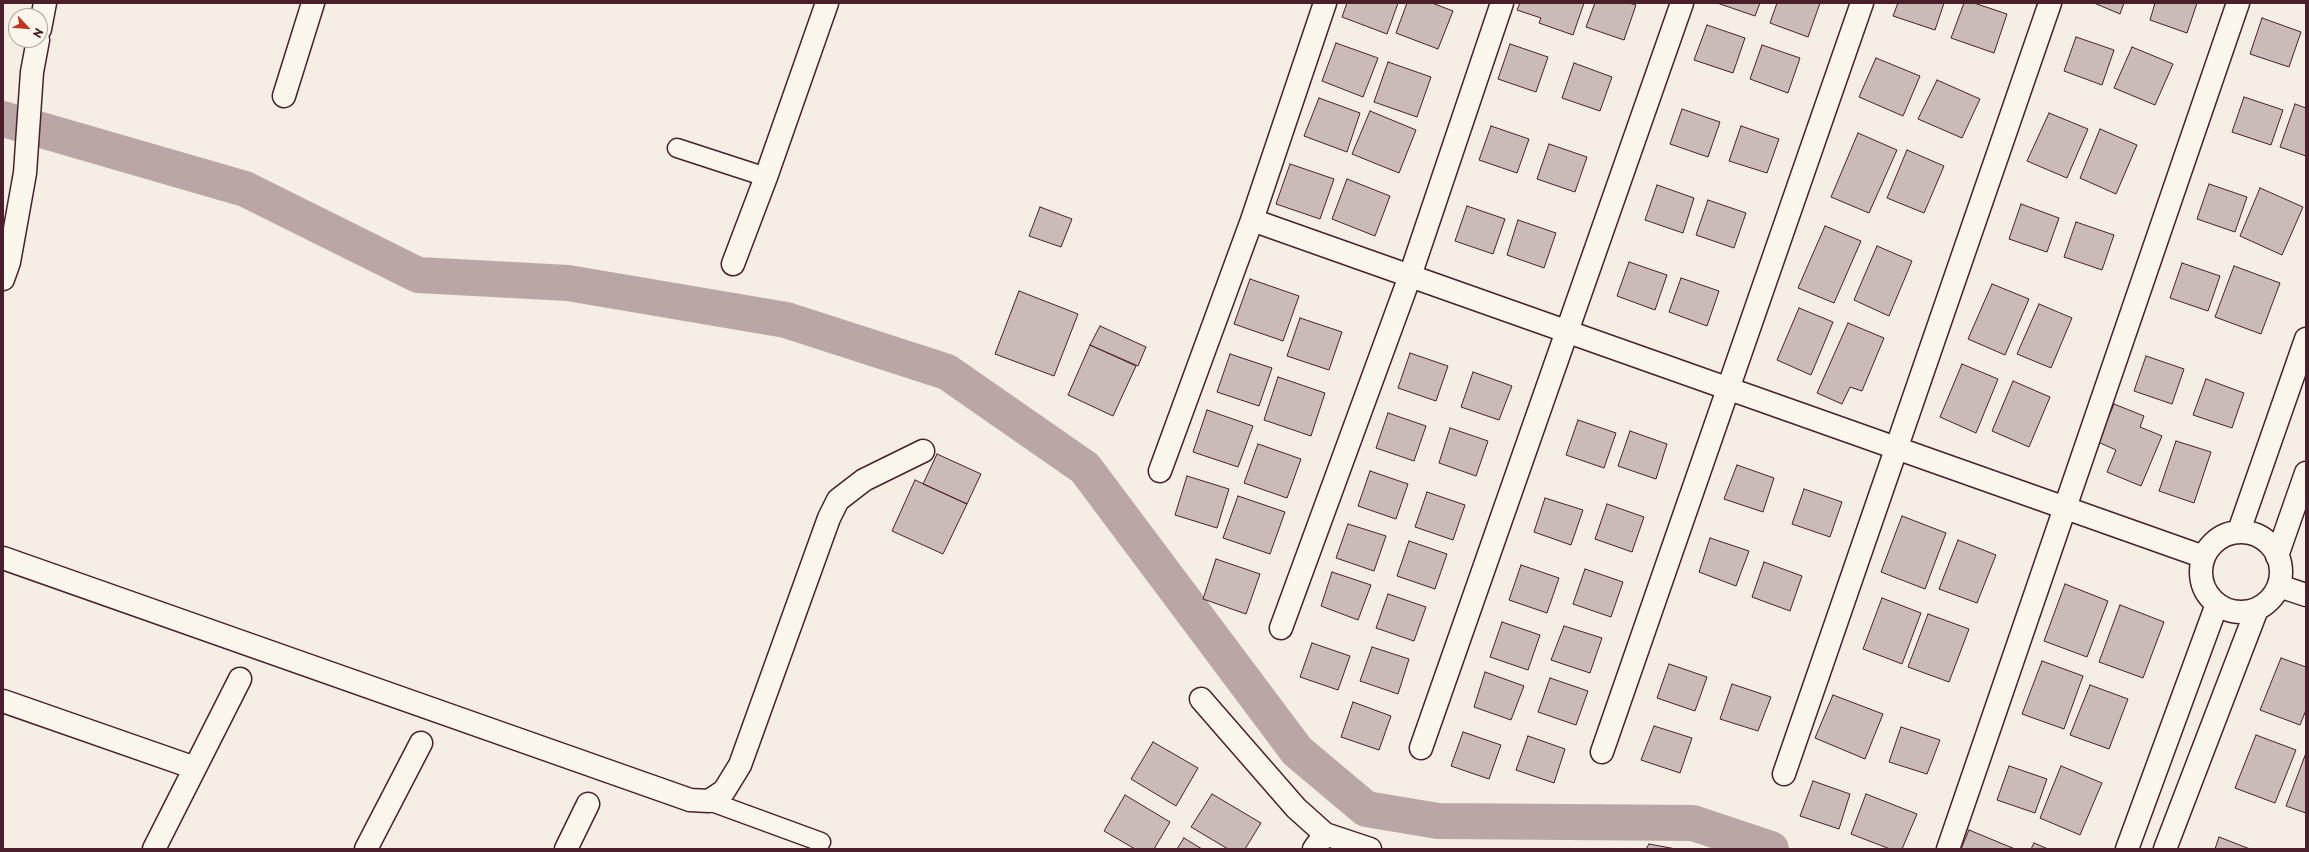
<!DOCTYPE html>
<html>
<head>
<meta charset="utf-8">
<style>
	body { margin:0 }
	#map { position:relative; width:2309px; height:852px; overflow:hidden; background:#f4eee4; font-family:"Playpen Sans",sans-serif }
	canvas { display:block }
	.frame { position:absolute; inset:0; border:4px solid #4a1f2b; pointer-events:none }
	.north { position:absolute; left:8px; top:8px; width:40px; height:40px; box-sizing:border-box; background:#fbf7ec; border:1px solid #b4a19f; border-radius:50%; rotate:116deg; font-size:11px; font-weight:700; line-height:16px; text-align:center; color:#4a1f2b }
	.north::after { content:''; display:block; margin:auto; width:14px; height:18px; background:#c8321e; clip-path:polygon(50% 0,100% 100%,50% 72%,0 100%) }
</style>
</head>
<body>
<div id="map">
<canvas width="2309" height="852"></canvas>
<div class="frame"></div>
<div class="north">N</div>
</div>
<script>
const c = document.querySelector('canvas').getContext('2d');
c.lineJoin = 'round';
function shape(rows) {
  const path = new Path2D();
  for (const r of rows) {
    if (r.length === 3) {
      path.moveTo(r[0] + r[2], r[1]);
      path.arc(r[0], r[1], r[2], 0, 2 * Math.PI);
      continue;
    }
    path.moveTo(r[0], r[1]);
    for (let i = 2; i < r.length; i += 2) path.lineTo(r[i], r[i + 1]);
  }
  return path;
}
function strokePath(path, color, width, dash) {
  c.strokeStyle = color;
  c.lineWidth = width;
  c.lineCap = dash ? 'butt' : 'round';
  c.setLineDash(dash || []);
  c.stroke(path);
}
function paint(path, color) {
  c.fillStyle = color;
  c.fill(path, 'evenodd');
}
const canal = shape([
	[3,119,245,189,418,275,568,283,786,320,947,372,1085,468,1297,751,1366,809,1438,821,1693,823,1771,849]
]);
const building = shape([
	[1347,3,1398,3,1387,34,1342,17,1347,3],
	[1407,3,1432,3,1453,11,1438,49,1396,33,1407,3],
	[1520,3,1584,3,1573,35,1539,23,1541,18,1517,10,1520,3],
	[1595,3,1629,3,1636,5,1624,40,1586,27,1595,3],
	[1717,3,1760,3,1755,16,1717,3],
	[1777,3,1820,3,1808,37,1770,23,1777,3],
	[1898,3,1944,3,1935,30,1893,16,1898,3],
	[1964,3,1974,3,2007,14,1994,53,1951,38,1964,3],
	[2094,3,2124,3,2120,14,2094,3],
	[2155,3,2197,3,2187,33,2150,20,2155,3],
	[2262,18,2301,32,2289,67,2250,54,2262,18],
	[1707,25,1745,38,1733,73,1694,60,1707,25],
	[2076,37,2114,50,2102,85,2064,71,2076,37],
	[1336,43,1378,58,1363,97,1322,81,1336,43],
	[1510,44,1548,57,1536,92,1498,79,1510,44],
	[1762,45,1800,58,1788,93,1750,79,1762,45],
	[2132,47,2173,64,2155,105,2114,88,2132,47],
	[1876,58,1920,76,1903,116,1859,97,1876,58],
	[1388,62,1431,77,1417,117,1374,102,1388,62],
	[1574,63,1612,77,1600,111,1562,98,1574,63],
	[1937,80,1980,99,1962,138,1918,119,1937,80],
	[2244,97,2283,110,2271,145,2232,132,2244,97],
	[1319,98,1360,113,1347,152,1304,136,1319,98],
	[2295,104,2306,108,2306,156,2280,147,2295,104],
	[1682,109,1720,122,1708,157,1670,144,1682,109],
	[1370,111,1416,130,1399,173,1352,154,1370,111],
	[2049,113,2088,129,2067,178,2027,161,2049,113],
	[1491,126,1529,139,1517,173,1479,160,1491,126],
	[1741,126,1779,139,1767,173,1729,161,1741,126],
	[2100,129,2137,145,2116,194,2080,178,2100,129],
	[1858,133,1897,150,1869,213,1831,197,1858,133],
	[1549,144,1587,157,1575,192,1537,179,1549,144],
	[1907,150,1944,166,1924,213,1887,198,1907,150],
	[1290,164,1334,179,1320,219,1276,204,1290,164],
	[1347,179,1390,196,1375,236,1332,219,1347,179],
	[2209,184,2247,197,2235,232,2197,219,2209,184],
	[1657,185,1694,198,1683,233,1645,220,1657,185],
	[2260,188,2303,207,2282,255,2240,236,2260,188],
	[1708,200,1746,213,1734,248,1696,235,1708,200],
	[2021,204,2059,218,2047,252,2009,239,2021,204],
	[1467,206,1505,219,1493,254,1455,241,1467,206],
	[1040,207,1072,219,1061,247,1029,236,1040,207],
	[1518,220,1556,233,1544,268,1507,255,1518,220],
	[2076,222,2114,235,2102,270,2064,257,2076,222],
	[1825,226,1861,241,1834,303,1798,288,1825,226],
	[1877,246,1912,261,1889,316,1854,300,1877,246],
	[1629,262,1667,275,1655,310,1617,296,1629,262],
	[2182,263,2220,276,2208,311,2170,298,2182,263],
	[2234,266,2280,283,2261,334,2215,317,2234,266],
	[1681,278,1719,291,1707,326,1669,312,1681,278],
	[1250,279,1299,296,1283,341,1234,324,1250,279],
	[1992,284,2029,299,2005,355,1968,339,1992,284],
	[1019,291,1078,314,1054,376,995,354,1019,291],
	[2039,304,2072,318,2051,368,2017,354,2039,304],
	[1799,308,1833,322,1811,375,1777,360,1799,308],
	[1300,318,1342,332,1329,370,1287,356,1300,318],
	[1848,323,1884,338,1862,391,1850,387,1842,404,1817,393,1848,323],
	[1100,326,1146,347,1138,366,1090,345,1100,326],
	[1090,345,1136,366,1113,416,1068,395,1090,345],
	[1410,353,1448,366,1436,401,1398,388,1410,353],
	[1230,354,1272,368,1259,406,1217,392,1230,354],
	[2146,356,2184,369,2172,404,2134,391,2146,356],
	[1962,364,1998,379,1976,433,1940,417,1962,364],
	[1473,372,1512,386,1499,420,1461,407,1473,372],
	[1278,377,1325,393,1311,436,1264,420,1278,377],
	[2206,379,2244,393,2232,428,2193,415,2206,379],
	[2013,381,2050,397,2029,447,1992,431,2013,381],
	[2114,404,2144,416,2140,427,2162,436,2141,486,2107,472,2116,450,2098,442,2114,404],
	[1207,410,1253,426,1238,467,1193,452,1207,410],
	[1388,413,1426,426,1414,461,1376,448,1388,413],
	[1578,420,1616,433,1604,468,1566,455,1578,420],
	[1450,428,1488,441,1476,476,1439,463,1450,428],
	[1630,431,1667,444,1656,479,1618,466,1630,431],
	[2176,441,2211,452,2194,503,2159,491,2176,441],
	[1258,444,1301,459,1287,498,1244,483,1258,444],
	[937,454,981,474,967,504,923,484,937,454],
	[1737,465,1774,478,1763,512,1724,499,1737,465],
	[1370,471,1408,484,1396,519,1358,506,1370,471],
	[1187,476,1229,489,1217,528,1175,515,1187,476],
	[915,480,967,504,943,554,892,531,915,480],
	[1804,489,1842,502,1830,537,1792,524,1804,489],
	[1427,492,1465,505,1453,540,1415,527,1427,492],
	[1238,496,1285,512,1270,554,1223,538,1238,496],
	[1545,498,1583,510,1571,545,1534,532,1545,498],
	[1607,504,1644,517,1632,552,1595,539,1607,504],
	[1902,516,1946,533,1925,589,1881,572,1902,516],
	[1348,524,1386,536,1374,571,1336,558,1348,524],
	[1710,538,1749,551,1736,586,1699,572,1710,538],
	[1958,540,1996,555,1977,603,1939,589,1958,540],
	[1409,541,1447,554,1435,589,1397,576,1409,541],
	[1216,559,1260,574,1246,614,1203,599,1216,559],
	[1764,562,1802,576,1790,611,1752,597,1764,562],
	[1521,565,1559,578,1547,613,1509,600,1521,565],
	[1585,569,1623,582,1611,617,1573,604,1585,569],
	[1332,572,1371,585,1358,620,1321,606,1332,572],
	[2065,584,2108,601,2087,657,2044,641,2065,584],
	[1388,594,1426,607,1414,641,1376,628,1388,594],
	[1882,598,1921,613,1902,664,1863,649,1882,598],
	[2120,605,2164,622,2143,678,2099,662,2120,605],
	[1928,614,1969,629,1949,682,1908,667,1928,614],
	[1502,622,1540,635,1528,670,1490,657,1502,622],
	[1564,626,1602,638,1590,673,1551,660,1564,626],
	[1312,643,1350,656,1338,690,1300,677,1312,643],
	[1372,647,1409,659,1398,694,1360,681,1372,647],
	[2281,658,2306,667,2306,710,2300,725,2260,710,2281,658],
	[2042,661,2083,676,2064,729,2022,714,2042,661],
	[1669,664,1707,677,1695,711,1657,698,1669,664],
	[1485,672,1524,686,1511,720,1474,707,1485,672],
	[1550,678,1588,691,1576,725,1538,712,1550,678],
	[1732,684,1771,697,1758,731,1720,719,1732,684],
	[2090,685,2128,699,2109,749,2070,735,2090,685],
	[1833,695,1883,714,1865,759,1815,738,1833,695],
	[1353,702,1391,716,1379,750,1341,737,1353,702],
	[1654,726,1692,738,1680,773,1641,760,1654,726],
	[1901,727,1940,740,1927,774,1889,762,1901,727],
	[1463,732,1501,745,1489,779,1451,766,1463,732],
	[2256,735,2296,750,2275,803,2235,788,2256,735],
	[1528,736,1565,749,1554,783,1516,770,1528,736],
	[1153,742,1198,768,1176,806,1131,779,1153,742],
	[2306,753,2306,813,2286,806,2306,753],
	[2009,766,2047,779,2035,813,1997,800,2009,766],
	[2061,766,2102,783,2080,835,2040,818,2061,766],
	[1813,781,1850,794,1839,829,1800,816,1813,781],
	[1212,794,1261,823,1245,849,1228,849,1191,827,1212,794],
	[1866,794,1917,814,1902,849,1890,849,1851,834,1866,794],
	[1125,795,1170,822,1154,849,1135,849,1104,831,1125,795],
	[1969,830,2015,849,1961,849,1969,830],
	[2219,837,2250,849,2215,849,2219,837],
	[1184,838,1202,849,1177,849,1184,838],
	[2034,843,2048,849,2031,849,2034,843],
	[1649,844,1676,849,1646,849,1649,844]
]);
const lane = shape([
	[677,148,766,177],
	[709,801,821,842]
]);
const street = shape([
	[284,96,313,3],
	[1252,220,2204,557],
	[733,264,766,177,827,3],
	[1160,471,1252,220,1325,3],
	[2239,531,2306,339],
	[2241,572,40],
	[2277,556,2306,473],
	[3,558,690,800,709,801,724,791,740,765,829,518,838,500,864,480,923,451],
	[2279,586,2306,595],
	[1281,628,1410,276,1502,3],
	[1201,699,1296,808,1325,834,1370,849],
	[3,701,195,768],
	[1421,748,1682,3],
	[1602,752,1862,3],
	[1784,774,2050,3],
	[154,849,240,679],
	[366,849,421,743],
	[566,849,588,804],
	[1314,849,1325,834],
	[1948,849,2238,3],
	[2127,849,2217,604],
	[2165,849,2257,609]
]);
const secondary = shape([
	[40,29,45,3],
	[3,279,9,262,25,173,32,72,38,40]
]);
strokePath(canal, '#baa7a5', 36);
paint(building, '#cabbb6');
strokePath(building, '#4a1f2b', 1);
strokePath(lane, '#4a1f2b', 21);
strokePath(street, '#4a1f2b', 25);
strokePath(secondary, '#4a1f2b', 25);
strokePath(lane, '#fbf7ec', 18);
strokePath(street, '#fbf7ec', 22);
strokePath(secondary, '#fbf7ec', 22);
</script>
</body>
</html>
